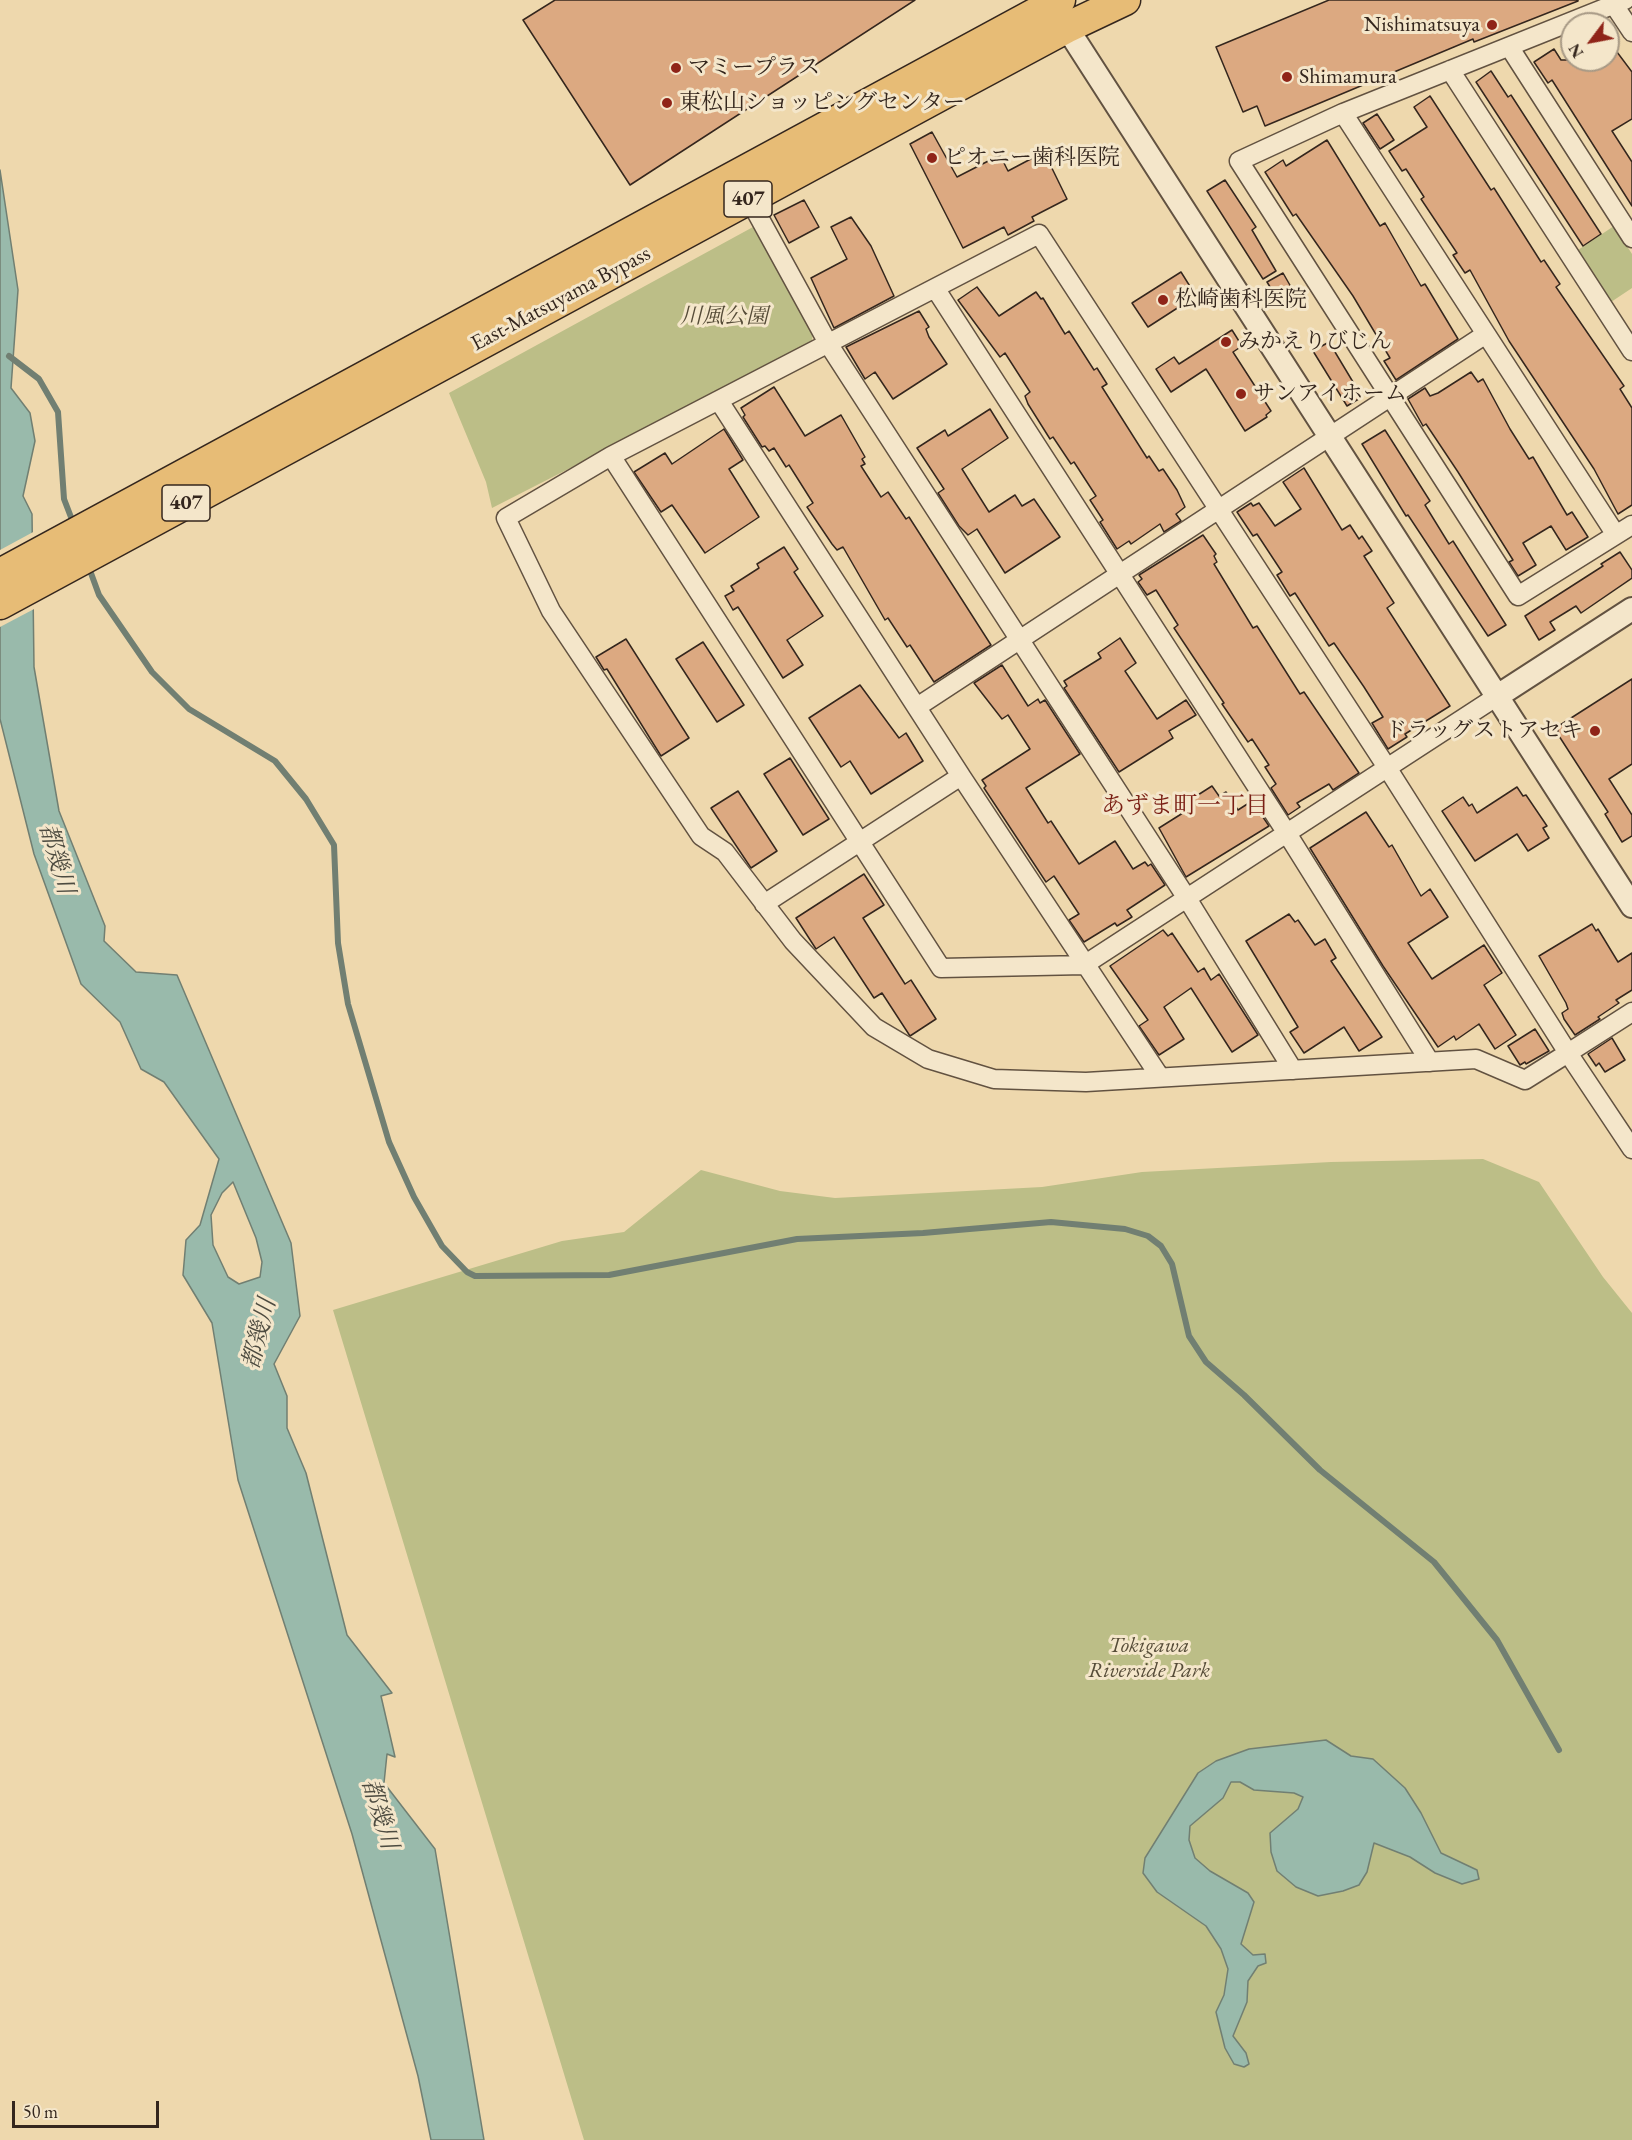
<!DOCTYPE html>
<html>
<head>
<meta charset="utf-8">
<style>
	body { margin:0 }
	#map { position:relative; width:1632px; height:2140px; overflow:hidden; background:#eed8ad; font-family:"EB Garamond",serif }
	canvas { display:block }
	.north { position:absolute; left:1560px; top:12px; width:60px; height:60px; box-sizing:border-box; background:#f4e6ca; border:2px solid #a79985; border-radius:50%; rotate:238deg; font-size:16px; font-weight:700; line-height:24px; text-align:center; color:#34261d }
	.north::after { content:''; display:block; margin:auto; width:21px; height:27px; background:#8f2418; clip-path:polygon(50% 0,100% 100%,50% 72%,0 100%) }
	.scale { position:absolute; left:12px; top:2101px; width:147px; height:27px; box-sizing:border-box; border:3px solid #34261d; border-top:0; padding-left:8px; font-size:18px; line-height:21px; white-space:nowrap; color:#34261d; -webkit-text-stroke:4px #f4e6ca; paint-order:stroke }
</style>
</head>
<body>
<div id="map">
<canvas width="1632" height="2140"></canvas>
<div class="north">N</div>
<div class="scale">50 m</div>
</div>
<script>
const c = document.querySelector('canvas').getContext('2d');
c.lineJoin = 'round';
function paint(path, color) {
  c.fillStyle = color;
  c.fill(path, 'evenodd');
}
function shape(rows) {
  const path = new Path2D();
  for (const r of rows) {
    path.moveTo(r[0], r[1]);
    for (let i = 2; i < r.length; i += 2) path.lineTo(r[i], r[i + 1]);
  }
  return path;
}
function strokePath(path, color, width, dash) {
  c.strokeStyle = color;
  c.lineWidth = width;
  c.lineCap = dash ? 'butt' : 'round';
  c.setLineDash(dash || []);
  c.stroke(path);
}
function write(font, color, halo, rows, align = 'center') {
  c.font = font + ' "EB Garamond","Noto Serif JP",serif';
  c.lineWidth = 6;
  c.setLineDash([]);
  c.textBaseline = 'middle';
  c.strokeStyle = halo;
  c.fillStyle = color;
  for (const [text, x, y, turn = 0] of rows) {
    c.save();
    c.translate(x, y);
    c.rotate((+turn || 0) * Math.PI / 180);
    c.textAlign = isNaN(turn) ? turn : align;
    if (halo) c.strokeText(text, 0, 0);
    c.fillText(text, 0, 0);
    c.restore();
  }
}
const green = shape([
	[1614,226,1632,254,1632,288,1611,302,1578,250],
	[753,227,813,334,811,345,492,508,486,482,449,393],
	[1483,1159,1539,1182,1603,1277,1632,1313,1632,2140,584,2140,333,1310,562,1241,624,1232,701,1170,780,1191,835,1198,1042,1187,1142,1172,1331,1162]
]);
const water = shape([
	[0,170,18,290,11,388,30,413,35,441,23,496,32,514,34,667,59,811,105,926,104,941,136,972,177,975,291,1243,300,1316,274,1364,287,1396,287,1428,306,1473,347,1635,392,1693,381,1696,395,1757,387,1754,384,1783,435,1849,484,2140,431,2140,418,2076,352,1834,238,1480,212,1323,183,1275,186,1240,200,1225,219,1159,164,1082,141,1069,120,1022,81,984,34,854,0,719,0,170],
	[233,1182,256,1238,262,1262,260,1277,239,1284,228,1277,213,1245,211,1215,222,1193,233,1182],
	[1326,1740,1351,1756,1373,1759,1405,1788,1421,1813,1441,1853,1477,1870,1479,1879,1462,1884,1435,1873,1410,1857,1374,1843,1367,1872,1359,1885,1343,1891,1318,1896,1296,1887,1277,1871,1271,1852,1270,1833,1298,1809,1303,1797,1294,1793,1254,1790,1240,1782,1231,1782,1223,1798,1190,1826,1189,1840,1195,1858,1210,1871,1248,1893,1254,1902,1241,1944,1253,1955,1265,1954,1266,1963,1258,1966,1248,1981,1247,2002,1233,2036,1246,2053,1249,2064,1244,2067,1234,2064,1225,2048,1216,2012,1224,1995,1228,1969,1221,1949,1206,1926,1157,1892,1143,1873,1145,1858,1198,1773,1216,1761,1249,1749,1326,1740]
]);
const pier = shape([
	[35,531,36,608,0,627,0,550]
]);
const stream = shape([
	[9,356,39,379,58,412,64,499,74,525],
	[88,565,99,595,152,672,189,709,275,761,306,799,334,845,338,943,348,1004,389,1142,414,1197,442,1246,467,1272,475,1276,609,1275,797,1239,923,1233,1051,1222,1125,1229,1148,1236,1161,1246,1172,1264,1189,1336,1206,1362,1244,1395,1320,1470,1434,1562,1497,1640,1559,1750]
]);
const building = shape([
	[555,0,915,0,630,185,523,20,555,0],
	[1329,0,1578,0,1578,1,1474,42,1473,39,1265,126,1257,106,1243,112,1216,47,1329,0],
	[1608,40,1632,72,1632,119,1612,131,1632,162,1632,206,1552,80,1548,83,1534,62,1554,49,1561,60,1608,60,1608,40],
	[1491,71,1508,97,1511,95,1601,234,1583,246,1476,82,1491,71],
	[1430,96,1491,190,1494,188,1541,262,1544,260,1560,284,1556,287,1624,386,1620,389,1632,408,1632,505,1618,514,1594,469,1509,341,1470,270,1465,273,1453,255,1457,253,1421,199,1424,197,1406,169,1402,171,1389,151,1427,127,1414,107,1430,96],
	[1377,114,1394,140,1380,149,1363,123,1377,114],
	[932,132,957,177,1000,155,1008,171,1044,152,1067,199,1032,217,1034,221,1008,235,1004,227,963,248,910,144,932,132],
	[1327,140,1380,226,1385,223,1421,286,1425,284,1458,339,1396,380,1384,361,1390,358,1353,296,1296,214,1293,216,1265,172,1283,160,1286,166,1327,140],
	[1225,180,1256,227,1252,230,1276,271,1263,279,1207,191,1225,180],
	[804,200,819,227,789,243,774,215,804,200],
	[851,217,871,246,894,296,834,328,811,278,847,259,831,227,851,217],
	[1181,272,1196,296,1148,327,1132,303,1181,272],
	[1283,273,1295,294,1280,303,1267,282,1283,273],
	[977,287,999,316,1036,292,1041,299,1043,298,1065,334,1069,331,1094,370,1097,368,1107,384,1102,387,1147,458,1149,456,1159,471,1163,469,1177,490,1185,507,1176,514,1181,521,1164,532,1160,524,1131,544,1129,541,1117,549,1100,522,1103,520,1090,500,1096,496,1074,462,1071,464,1053,437,1050,439,1028,404,1025,396,1030,392,1005,353,1000,357,958,300,977,287],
	[919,311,929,327,926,329,929,337,947,364,893,399,875,372,865,379,846,347,919,311],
	[1232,330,1242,346,1233,352,1271,411,1266,415,1267,417,1245,431,1206,369,1171,392,1156,369,1174,357,1179,364,1232,330],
	[1329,342,1362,397,1347,406,1313,351,1329,342],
	[1471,372,1478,382,1483,379,1510,429,1529,459,1533,457,1567,515,1572,512,1588,537,1566,550,1551,526,1523,543,1536,565,1518,576,1509,562,1513,560,1458,472,1426,424,1423,426,1408,399,1425,388,1430,396,1438,393,1471,372],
	[774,387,805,436,841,415,865,457,862,459,865,464,861,466,881,497,888,492,906,519,909,517,991,645,934,682,910,645,907,647,888,618,885,620,843,547,837,550,832,544,807,507,813,503,789,465,786,467,774,448,769,451,765,446,762,447,743,417,745,415,741,408,774,387],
	[990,409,1008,438,962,469,989,512,1015,495,1022,506,1034,499,1060,537,1005,573,977,529,968,535,959,526,938,493,944,489,917,448,945,430,948,436,990,409],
	[724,429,743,460,729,469,759,517,705,553,672,505,661,512,634,472,665,453,672,464,724,429],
	[1385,430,1430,501,1425,505,1449,544,1453,541,1506,625,1488,636,1408,515,1406,516,1362,444,1385,430],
	[1304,468,1342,530,1350,525,1359,539,1362,536,1372,551,1364,556,1394,603,1387,608,1450,706,1405,734,1407,737,1388,749,1372,723,1383,717,1364,687,1334,643,1329,646,1295,593,1290,596,1277,575,1282,572,1257,534,1253,536,1237,512,1251,503,1253,506,1259,503,1275,526,1301,509,1283,482,1304,468],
	[1203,535,1216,554,1214,556,1217,562,1214,564,1253,628,1257,626,1300,694,1304,692,1359,773,1333,790,1329,784,1297,803,1300,807,1288,815,1271,788,1276,784,1265,767,1269,765,1252,739,1248,742,1222,704,1224,703,1174,628,1178,625,1156,590,1147,595,1138,582,1142,579,1139,575,1203,535],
	[784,547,798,569,794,572,823,616,787,640,803,665,783,678,738,607,733,610,725,596,734,591,731,586,759,568,757,564,784,547],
	[1620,552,1632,570,1632,578,1581,613,1576,606,1550,622,1555,630,1539,640,1525,616,1603,566,1601,564,1620,552],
	[1120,638,1136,663,1125,671,1157,719,1186,700,1196,715,1169,731,1173,738,1119,772,1064,688,1067,686,1064,681,1101,658,1098,653,1120,638],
	[626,639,689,738,661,756,607,669,604,670,596,657,626,639],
	[703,642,744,705,717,722,676,659,703,642],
	[1002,665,1028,706,1038,699,1040,703,1045,700,1080,754,1026,788,1048,823,1051,821,1079,864,1115,841,1133,869,1145,862,1148,866,1151,864,1165,885,1127,910,1132,917,1117,926,1115,923,1084,942,1069,920,1079,914,1054,876,1046,882,984,788,986,786,982,780,1030,749,1008,715,1002,719,974,683,1002,665],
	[1632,679,1632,764,1609,779,1632,815,1632,836,1622,842,1605,814,1608,812,1559,736,1557,727,1632,679],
	[860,685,899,738,906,733,923,761,871,794,850,761,841,767,809,718,860,685],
	[790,758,829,819,803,835,764,774,790,758],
	[1212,786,1219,796,1226,792,1238,810,1252,801,1269,826,1186,877,1159,828,1194,806,1190,800,1212,786],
	[1517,787,1523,796,1526,795,1547,826,1543,828,1549,838,1528,851,1517,834,1475,861,1442,811,1463,797,1469,806,1472,804,1477,813,1517,787],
	[738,791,777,851,751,868,711,808,738,791],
	[1366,812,1389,847,1392,845,1421,896,1430,889,1448,917,1408,943,1432,979,1484,945,1502,973,1484,985,1516,1035,1495,1049,1479,1024,1456,1040,1454,1036,1438,1047,1383,966,1310,848,1366,812],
	[864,874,884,905,863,918,905,984,911,980,936,1019,910,1036,882,993,874,998,834,937,816,949,796,918,864,874],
	[1289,914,1295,922,1298,920,1315,945,1325,939,1336,958,1331,961,1382,1037,1359,1051,1344,1027,1304,1053,1290,1032,1298,1027,1246,941,1289,914],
	[1592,924,1596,931,1598,929,1618,962,1632,953,1632,990,1616,1000,1619,1003,1598,1017,1600,1019,1575,1035,1564,1019,1562,1013,1568,1009,1566,1003,1539,956,1592,924],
	[1163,930,1168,936,1172,933,1198,972,1204,968,1211,980,1219,974,1258,1035,1232,1052,1191,988,1164,1007,1184,1039,1159,1055,1139,1026,1148,1020,1110,966,1163,930],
	[1535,1029,1549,1051,1526,1064,1525,1062,1520,1065,1508,1046,1535,1029],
	[1612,1038,1625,1060,1605,1072,1599,1063,1596,1066,1588,1054,1612,1038]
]);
const minor = shape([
	[1625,0,1343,113,1239,161,1518,596,1632,525],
	[1614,5,1632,32],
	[1510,48,1632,238],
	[1450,70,1632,351],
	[1343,113,1616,535],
	[749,199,829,345,1188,900,1293,1070],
	[935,288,1288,835,1430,1062],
	[719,401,961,776],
	[611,456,941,968,1084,965,1496,697],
	[917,707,1486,334],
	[764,904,961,776,1160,1077],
	[1632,1012,1568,1053,1388,769,1039,234,611,456,506,518,551,611,701,836,725,852,793,941,874,1027,928,1059,994,1079,1086,1082,1476,1059,1525,1080,1568,1053,1632,1149]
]);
const tertiary = shape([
	[1058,14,1632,906],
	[1496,697,1632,609]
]);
const trunk = shape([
	[0,574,1060,0],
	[0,604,954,88,1066,28,1125,0]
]);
const markers = [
	[1492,25,6,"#8f2418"],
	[676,68,6,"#8f2418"],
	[1287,77,6,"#8f2418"],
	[667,103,6,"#8f2418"],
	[932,158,6,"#8f2418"],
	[1163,300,6,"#8f2418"],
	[1226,342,6,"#8f2418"],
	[1241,394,6,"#8f2418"],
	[1595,731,6,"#8f2418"]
];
const shields = [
	[748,199,48],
	[186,503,48]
];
const shieldNames = [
	["407",748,199],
	["407",186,503]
];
const poiNames = [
	["Nishimatsuya",1480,25,"right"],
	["マミープラス",688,68],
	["Shimamura",1299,77],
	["東松山ショッピングセンター",679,103],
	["ピオニー歯科医院",944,158],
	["松崎歯科医院",1175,300],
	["みかえりびじん",1238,342],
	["サンアイホーム",1253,394],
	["ドラッグストアセキ",1583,731,"right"]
];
const streetNames = [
	["East-Matsuyama Bypass",561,299,-28]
];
const parkNames = [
	["川風公園",724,317],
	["Tokigawa",1149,1646],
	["Riverside Park",1149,1671]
];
const neighbourhoodNames = [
	["あずま町一丁目",1185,806]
];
const waterNames = [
	["都幾川",56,859,74],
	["都幾川",260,1334,-76],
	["都幾川",379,1814,73]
];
paint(green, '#bcbe87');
paint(water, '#99baab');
strokePath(water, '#717f72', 1.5);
paint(pier, '#eed8ad');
strokePath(stream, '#717f72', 6);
paint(building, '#dca981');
strokePath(building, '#34261d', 1.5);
strokePath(minor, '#625241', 21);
strokePath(tertiary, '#625241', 26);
strokePath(trunk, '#34261d', 33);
strokePath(minor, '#f4e6ca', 18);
strokePath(tertiary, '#f4e6ca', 22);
strokePath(trunk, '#e7bc76', 30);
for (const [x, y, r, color] of markers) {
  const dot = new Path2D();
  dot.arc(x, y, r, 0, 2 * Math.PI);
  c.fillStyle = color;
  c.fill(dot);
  strokePath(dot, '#f4e6ca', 2);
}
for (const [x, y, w] of shields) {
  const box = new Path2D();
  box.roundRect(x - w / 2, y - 18, w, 36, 4.5);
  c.fillStyle = '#f4e6ca';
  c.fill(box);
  strokePath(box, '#34261d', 1.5);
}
write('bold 21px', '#34261d', null, shieldNames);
write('22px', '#34261d', '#f4e6ca', poiNames, 'left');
write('22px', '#34261d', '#f4e6ca', streetNames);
write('italic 22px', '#564c38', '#f4e6ca', parkNames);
write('24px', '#7a1f14', '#f4e6ca', neighbourhoodNames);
write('italic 24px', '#4d4b40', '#f4e6ca', waterNames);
</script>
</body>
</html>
